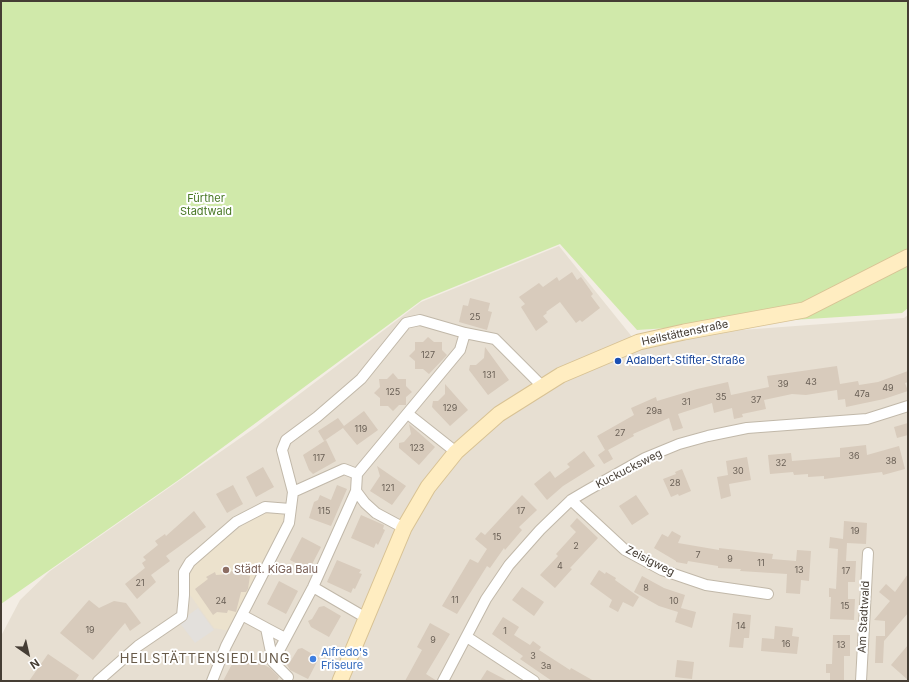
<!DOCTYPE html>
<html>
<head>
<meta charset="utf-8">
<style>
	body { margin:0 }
	#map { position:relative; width:909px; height:682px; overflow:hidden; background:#f3ede4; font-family:Inter,sans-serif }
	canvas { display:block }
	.frame { position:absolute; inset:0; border:2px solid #453d34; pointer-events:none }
	.north { position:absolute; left:8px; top:634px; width:40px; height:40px; -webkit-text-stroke:3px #fff; paint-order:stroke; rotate:146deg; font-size:11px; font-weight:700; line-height:16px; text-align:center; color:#453d34 }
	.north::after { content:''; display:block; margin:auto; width:14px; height:18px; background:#453d34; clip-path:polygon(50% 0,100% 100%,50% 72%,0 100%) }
</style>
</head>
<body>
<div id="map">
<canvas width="909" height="682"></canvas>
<div class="frame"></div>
<div class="north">N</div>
</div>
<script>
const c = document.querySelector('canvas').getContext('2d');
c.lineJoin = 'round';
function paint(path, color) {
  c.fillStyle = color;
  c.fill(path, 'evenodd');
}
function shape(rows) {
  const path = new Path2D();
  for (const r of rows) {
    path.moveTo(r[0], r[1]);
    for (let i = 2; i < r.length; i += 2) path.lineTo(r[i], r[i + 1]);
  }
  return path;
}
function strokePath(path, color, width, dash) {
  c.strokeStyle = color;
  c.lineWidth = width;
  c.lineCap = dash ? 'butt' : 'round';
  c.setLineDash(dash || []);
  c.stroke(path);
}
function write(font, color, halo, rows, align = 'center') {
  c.font = font + ' Inter,sans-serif';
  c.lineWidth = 4;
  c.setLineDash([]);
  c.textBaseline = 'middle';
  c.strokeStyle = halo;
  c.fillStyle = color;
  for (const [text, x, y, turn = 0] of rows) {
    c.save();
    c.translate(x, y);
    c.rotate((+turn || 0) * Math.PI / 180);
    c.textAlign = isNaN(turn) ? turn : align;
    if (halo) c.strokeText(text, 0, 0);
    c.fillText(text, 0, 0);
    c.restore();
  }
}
const residential = shape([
	[559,246,633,338,904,318,908,315,908,681,1,681,1,636,20,600,50,571,256,427,421,302]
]);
const education = shape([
	[261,511,279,511,285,517,285,521,230,631,214,628,190,595,189,577,194,563]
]);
const green = shape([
	[1,1,908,1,908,308,902,313,637,330,560,244,422,300,180,479,1,604]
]);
const parking = shape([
	[198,608,214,630,195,643,179,622]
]);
const building = shape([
	[572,272,577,280,581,277,593,294,591,296,600,308,582,322,580,320,576,323,560,302,546,312,547,313,543,316,548,322,536,331,521,307,525,304,519,297,539,283,543,287,557,277,559,281],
	[470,298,490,303,488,311,492,312,487,330,459,322,463,305,468,306],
	[428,337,434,342,442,342,442,350,447,355,429,374,423,369,415,369,415,361,409,356,415,350,415,342,423,342],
	[485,347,509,380,488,395,469,370,470,365,476,365,484,358],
	[837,366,840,384,858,381,859,385,878,382,908,371,908,382,905,383,908,391,884,399,846,407,845,399,838,400,837,390,806,395,792,394,764,400,766,409,742,414,743,417,734,419,732,408,714,413,712,403,678,414,683,428,673,431,669,418,633,434,634,436,608,450,613,459,604,464,598,455,605,450,597,436,634,415,631,408,656,397,657,401,697,389,728,382,731,395,769,387,767,376],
	[393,373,398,379,406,379,406,386,412,392,406,397,406,405,399,405,393,411,388,406,380,406,380,398,374,393,380,387,379,379,387,379],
	[445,384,468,410,450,426,432,407,433,401,438,401,445,394],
	[364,411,378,430,357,445,343,428,324,441,318,431,338,418,344,426],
	[908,423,908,435,897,438,894,427],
	[409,424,435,447,419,465,399,448,399,443,404,442,411,434],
	[326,440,336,461,313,474,309,470,303,455],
	[866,445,867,455,899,446,905,469,883,475,882,472,824,479,824,476,808,477,808,474,794,475,793,472,770,474,768,455,791,453,792,461,840,457,840,448],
	[584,451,595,466,563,486,547,500,534,484,550,471,555,478,570,467,567,464],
	[747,457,751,480,729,484,731,496,721,499,717,477,728,475,726,461],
	[377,466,406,486,392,505,370,491,380,476],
	[263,467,274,487,256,497,246,477],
	[682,469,691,491,679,496,678,494,671,497,663,479,676,474,675,472],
	[233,485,243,504,227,513,216,494],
	[337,485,347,489,331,526,309,518,314,502,318,500,320,495,331,500],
	[522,495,537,510,519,527,522,530,505,550,504,548,490,568,487,566,457,614,442,606,470,559,478,563,487,549,475,539,481,532,485,535],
	[636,495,649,514,632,525,619,506],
	[194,511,206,527,166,556,170,561,151,575,156,582,137,599,125,584,145,568,142,563,146,560,143,557,158,545,155,541,165,534,166,536],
	[361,515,384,525,383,529,385,530,378,545,376,543,374,548,351,538],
	[577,518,598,538,570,568,572,569,555,588,540,575,558,556,556,554,576,532,570,526],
	[844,521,867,523,866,544,847,543,846,561,856,561,855,582,848,582,848,599,855,599,854,620,830,619,831,597,829,597,829,588,836,589,838,549,829,548,830,537,843,539],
	[672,531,681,536,678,543,719,550,719,548,773,554,772,559,796,561,797,550,811,551,809,581,801,580,800,594,786,593,787,574,740,571,741,569,718,568,718,566,688,561,687,564,676,562,676,561,654,548,662,534,668,537],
	[302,537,321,547,309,570,290,560],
	[337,560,361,570,359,573,362,574,355,589,353,588,351,593,327,582],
	[599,570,605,574,606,572,616,578,615,580,639,597,633,607,623,602,618,612,609,607,612,600,590,584],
	[231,571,250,576,248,589,246,592,241,592,236,612,228,610,227,613,217,612,213,615,195,589,208,579,206,577,215,572,216,575,230,574],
	[908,574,908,613,884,641,883,663,875,663,876,636,885,636,885,621,874,620,890,601,879,592,886,584,895,592],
	[642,576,664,588,685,595,681,608,696,612,692,628,675,622,678,612,659,606,634,592],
	[279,581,298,591,286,614,267,604],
	[522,587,544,602,534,616,512,600],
	[89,600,99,608,114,601,126,603,141,623,130,631,125,623,93,660,60,633],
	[324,606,341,616,329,637,311,627,308,621,312,619,319,607],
	[733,613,751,615,749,638,744,638,743,648,729,647],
	[503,617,519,627,514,635,530,645,533,641,541,647,539,650,570,670,571,668,594,681,552,681,520,659,523,656,492,634],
	[430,623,450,634,426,674,437,681,405,681,422,650,417,647],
	[775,626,793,628,792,636,799,637,797,654,761,651,762,638,774,639],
	[833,635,850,635,850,656,844,656,844,681,830,681,830,673,826,673,826,664,832,664],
	[908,645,908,680,891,665],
	[302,648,319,658,308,679,290,670,286,663,290,662,298,649],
	[239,651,270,668,279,677,277,681,223,681],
	[48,654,79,675,75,681,29,681],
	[677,660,694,662,692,679,675,677],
	[487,670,508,681,480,681]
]);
const street = shape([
	[408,414,456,452],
	[356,491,365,503,376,513,404,528],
	[293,492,344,469,357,474],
	[571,500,625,550,662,570,706,585,768,594],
	[313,587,368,619],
	[242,615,266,628],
	[467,637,534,681],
	[273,662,266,628,285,638],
	[288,677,273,662,313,587,356,491,357,474,460,350,465,333],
	[98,681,138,646,182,616,184,595,184,572,190,562,236,522,265,507,290,509],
	[212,681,226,646,289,523,293,492,282,450,286,440,317,417,361,379,406,323,420,320,465,333,495,339,542,386],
	[443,681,486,599,509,565,540,530,571,500,588,490,645,458,679,444,708,436,747,428,867,419,908,406],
	[861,681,868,553]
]);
const secondary = shape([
	[340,681,404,528,428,487,456,452,499,414,561,375,639,342,684,332,804,310,908,257]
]);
const markers = [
	[618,361,4,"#1a4fb4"],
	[226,570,4,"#8d6e63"],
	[313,659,4,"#3f7fe0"]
];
const numberNames = [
	["25",475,317],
	["127",428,355],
	["131",489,375],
	["43",811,382],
	["39",783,384],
	["49",888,388],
	["125",393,392],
	["47a",862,394],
	["35",721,397],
	["37",756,400],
	["31",686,402],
	["129",450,408],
	["29a",654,411],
	["119",361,429],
	["27",620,433],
	["123",417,448],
	["36",854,456],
	["117",319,458],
	["38",891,461],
	["32",781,463],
	["30",738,471],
	["28",675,483],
	["121",388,488],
	["115",324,511],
	["17",521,511],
	["19",855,531],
	["15",497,537],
	["2",576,546],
	["7",698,555],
	["9",730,559],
	["11",761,563],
	["4",560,566],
	["13",799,570],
	["17",846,571],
	["21",140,583],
	["8",646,588],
	["11",455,600],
	["24",221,601],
	["10",674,601],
	["15",845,606],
	["14",741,626],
	["19",90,630],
	["1",505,631],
	["9",433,640],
	["16",786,644],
	["13",841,645],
	["3",533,656],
	["3a",546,666]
];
const parkNames = [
	["Fürther",206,199],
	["Stadtwald",206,212]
];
const streetNames = [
	["Heilstättenstraße",685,333,-12],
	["Kuckucksweg",629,469,-27],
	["Zeisigweg",650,561,27],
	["Am Stadtwald",864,617,-87]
];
const transitNames = [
	["Adalbert-Stifter-Straße",626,361]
];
const educationNames = [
	["Städt. KiGa Balu",234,570]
];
const shopNames = [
	["Alfredo's",321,653],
	["Friseure",321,666]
];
const quarterNames = [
	["HEILSTÄTTENSIEDLUNG",205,659]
];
paint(residential, '#e7dfd2');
paint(education, '#ece2cd');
paint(green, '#d0e9aa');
paint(parking, '#e3e0dc');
paint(building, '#d8cbbc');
strokePath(street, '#c1b8a9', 12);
strokePath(secondary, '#d8c294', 17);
strokePath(street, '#fff', 10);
strokePath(secondary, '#ffedc1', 15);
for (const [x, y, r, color] of markers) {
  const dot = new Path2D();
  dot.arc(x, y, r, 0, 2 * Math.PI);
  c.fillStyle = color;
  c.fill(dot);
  strokePath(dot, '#fff', 1.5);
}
write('9px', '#6a6056', null, numberNames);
write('11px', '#487825', '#fff', parkNames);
write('11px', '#453d34', '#fff', streetNames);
write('11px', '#164399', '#fff', transitNames, 'left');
write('11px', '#785e54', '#fff', educationNames, 'left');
write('11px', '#366cbe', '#fff', shopNames, 'left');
c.letterSpacing = '1px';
write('13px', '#685b4a', '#fff', quarterNames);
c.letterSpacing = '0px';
</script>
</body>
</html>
